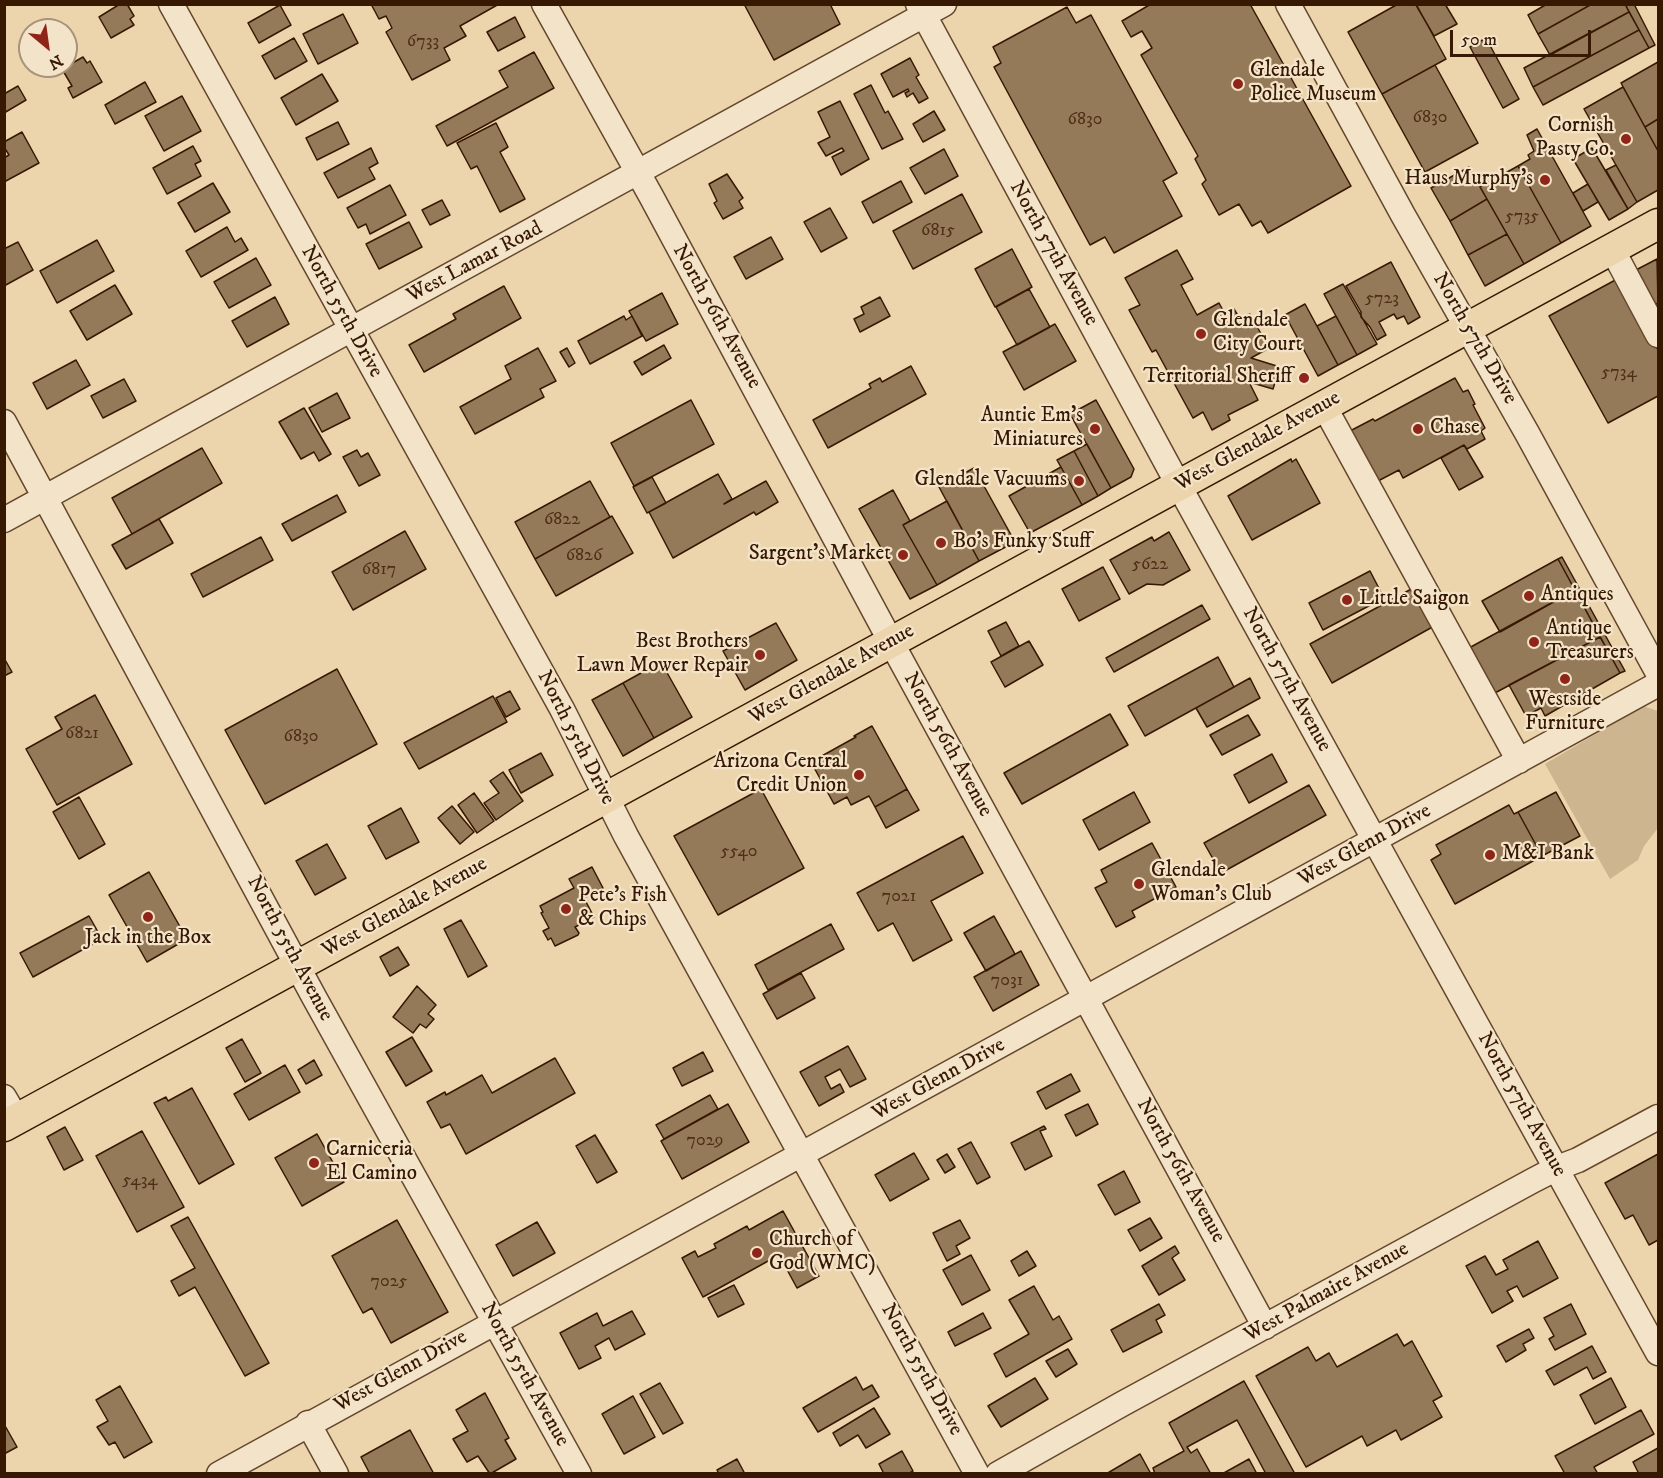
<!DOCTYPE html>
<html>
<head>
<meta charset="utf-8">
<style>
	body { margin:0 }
	#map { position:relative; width:1663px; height:1478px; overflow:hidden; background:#ecd5ac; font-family:"IM FELL DW Pica",serif }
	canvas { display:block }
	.frame { position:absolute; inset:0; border:6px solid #371802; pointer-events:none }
	.north { position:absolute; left:18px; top:18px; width:60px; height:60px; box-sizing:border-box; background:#f3e4c9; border:2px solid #a89279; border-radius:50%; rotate:151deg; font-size:16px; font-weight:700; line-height:24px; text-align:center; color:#371802 }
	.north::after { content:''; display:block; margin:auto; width:21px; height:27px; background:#8f2418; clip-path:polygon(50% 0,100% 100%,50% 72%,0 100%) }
	.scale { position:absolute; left:1450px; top:30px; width:141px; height:27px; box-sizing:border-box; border:3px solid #371802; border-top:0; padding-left:8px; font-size:18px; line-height:21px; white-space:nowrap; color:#371802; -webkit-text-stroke:4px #f3e4c9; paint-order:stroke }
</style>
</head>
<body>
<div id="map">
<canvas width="1663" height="1478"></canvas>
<div class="frame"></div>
<div class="north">N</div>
<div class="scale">50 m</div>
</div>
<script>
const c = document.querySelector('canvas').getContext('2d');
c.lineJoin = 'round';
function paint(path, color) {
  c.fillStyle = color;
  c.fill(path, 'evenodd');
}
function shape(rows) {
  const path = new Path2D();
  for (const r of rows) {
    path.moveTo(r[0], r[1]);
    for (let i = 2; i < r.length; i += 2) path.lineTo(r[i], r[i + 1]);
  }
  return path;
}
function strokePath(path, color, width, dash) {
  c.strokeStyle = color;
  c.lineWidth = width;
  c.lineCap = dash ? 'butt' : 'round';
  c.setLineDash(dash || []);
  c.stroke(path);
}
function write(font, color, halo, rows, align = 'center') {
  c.font = font + ' "IM FELL DW Pica",serif';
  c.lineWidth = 4.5;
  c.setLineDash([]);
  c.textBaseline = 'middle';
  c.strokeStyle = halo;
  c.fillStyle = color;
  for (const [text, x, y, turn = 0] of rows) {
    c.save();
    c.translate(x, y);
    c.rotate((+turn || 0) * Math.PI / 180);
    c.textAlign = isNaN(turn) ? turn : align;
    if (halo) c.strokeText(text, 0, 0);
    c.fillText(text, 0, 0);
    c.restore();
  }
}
const green = shape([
	[1643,706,1658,711,1658,828,1644,846,1638,860,1610,879,1545,764]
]);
const building = shape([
	[120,4,127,4,134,16,130,19,134,25,111,38,99,17,120,4],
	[371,4,499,4,460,26,466,36,444,48,450,60,412,80,386,32,392,28,386,16,379,19,371,4],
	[744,4,830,4,840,24,774,60,744,4],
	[1151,4,1250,4,1351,186,1268,233,1261,221,1252,226,1239,204,1219,215,1202,184,1206,180,1195,159,1198,156,1141,55,1152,48,1142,31,1131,37,1122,21,1151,4],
	[1398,4,1416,4,1446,59,1382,94,1348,32,1398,4],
	[1445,4,1457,24,1434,36,1416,5,1445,4],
	[1547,4,1592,4,1538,34,1528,15,1547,4],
	[1592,4,1625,4,1629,12,1550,55,1538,34,1592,4],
	[1625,4,1634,4,1655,45,1649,48,1625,4],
	[280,5,291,25,259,43,248,23,280,5],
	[1067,7,1076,23,1091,15,1177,173,1163,181,1182,216,1114,253,1105,237,1090,245,994,67,1001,63,993,47,1067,7],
	[1629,12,1639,30,1533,87,1524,68,1629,12],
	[343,14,358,43,318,64,303,34,343,14],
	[515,17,525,37,498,51,487,32,515,17],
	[1639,30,1649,48,1543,105,1533,87,1639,30],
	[294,38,307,61,275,79,262,56,294,38],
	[1486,38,1519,99,1503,108,1470,47,1486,38],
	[534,52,554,88,447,146,436,126,508,87,499,71,534,52],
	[83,57,87,63,90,61,102,82,73,98,68,88,72,86,62,69,83,57],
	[910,58,919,75,916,77,928,98,919,103,913,93,907,97,905,93,909,91,908,89,893,97,881,74,910,58],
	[1658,62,1658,119,1645,127,1621,83,1658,62],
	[1435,65,1478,143,1425,172,1382,94,1435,65],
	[322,74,338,101,296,125,281,98,322,74],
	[145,82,156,102,115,124,105,105,145,82],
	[871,85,885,113,888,111,903,139,882,149,854,94,871,85],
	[18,86,26,100,4,113,4,94,18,86],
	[1623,87,1658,151,1658,190,1637,202,1584,109,1623,87],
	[182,96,201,131,164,151,145,116,182,96],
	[840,101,869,159,841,175,832,157,844,151,842,148,826,156,818,143,830,137,818,112,840,101],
	[934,111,945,130,923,142,913,124,934,111],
	[1658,119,1658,151,1645,127,1658,119],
	[338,122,349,144,317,160,306,138,338,122],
	[496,123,508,147,500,152,525,199,500,212,477,166,471,169,457,143,496,123],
	[1537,129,1591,226,1561,243,1518,166,1530,159,1528,155,1534,151,1527,135,1537,129],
	[22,132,39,163,4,182,4,158,9,155,4,147,4,142,22,132],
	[193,146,201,161,195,164,201,176,167,194,153,168,193,146],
	[371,148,378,163,369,168,375,179,338,198,324,173,371,148],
	[1592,148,1628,209,1609,220,1573,159,1592,148],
	[944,149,958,176,925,194,910,168,944,149],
	[1616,165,1637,202,1628,209,1606,170,1616,165],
	[1518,166,1561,243,1524,264,1480,187,1518,166],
	[1469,167,1487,199,1450,221,1431,188,1469,167],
	[727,174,743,198,739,201,743,208,723,219,714,203,717,201,709,184,727,174],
	[901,181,912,202,873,223,862,202,901,181],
	[213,183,230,212,195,232,178,203,213,183],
	[1588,184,1598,202,1583,211,1573,193,1588,184],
	[390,185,406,215,370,234,366,224,358,228,347,208,390,185],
	[962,194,982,232,913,269,893,231,962,194],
	[1487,199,1507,234,1468,255,1450,221,1487,199],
	[442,200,450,215,430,225,422,210,442,200],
	[830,208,847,238,821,252,804,222,830,208],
	[409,222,422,247,379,269,366,244,409,222],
	[227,227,235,242,241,238,248,250,201,277,186,251,227,227],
	[1507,234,1524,264,1485,286,1468,255,1507,234],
	[771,237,783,259,746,279,734,257,771,237],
	[97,240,114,271,57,303,40,271,97,240],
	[18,242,33,270,4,286,4,249,18,242],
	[1012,249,1032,287,995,307,975,269,1012,249],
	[1177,250,1193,279,1181,285,1197,315,1219,303,1225,314,1234,309,1240,319,1250,314,1269,348,1251,358,1280,367,1273,389,1249,382,1258,400,1228,415,1230,420,1212,430,1203,412,1193,418,1156,350,1152,352,1129,310,1140,305,1125,278,1177,250],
	[256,258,271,285,229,308,214,282,256,258],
	[1657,259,1658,303,1653,306,1634,271,1657,259],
	[1391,262,1420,317,1408,324,1404,316,1397,319,1394,314,1379,322,1386,335,1377,340,1370,327,1361,317,1361,312,1346,286,1391,262],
	[1619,278,1658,350,1658,396,1608,423,1549,316,1619,278],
	[1343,284,1377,344,1357,355,1324,294,1343,284],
	[115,285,132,314,87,340,70,311,115,285],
	[504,286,521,318,424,372,409,345,456,319,453,314,504,286],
	[1029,289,1050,327,1017,345,996,307,1029,289],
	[662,293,678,324,646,341,629,311,662,293],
	[275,297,289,324,247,347,232,321,275,297],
	[880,297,890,316,860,332,854,319,864,314,861,307,880,297],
	[1305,304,1338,365,1318,376,1285,315,1305,304],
	[624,316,626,320,632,316,642,336,590,364,578,341,624,316],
	[1336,316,1357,355,1338,365,1317,326,1336,316],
	[1055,324,1076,361,1024,390,1003,352,1055,324],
	[664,345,671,358,642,375,634,362,664,345],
	[538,348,556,381,540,389,544,397,475,434,460,407,511,379,505,366,538,348],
	[567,348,575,363,569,367,560,352,567,348],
	[76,360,90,385,47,409,33,383,76,360],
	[911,366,926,394,828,448,813,420,871,388,869,384,880,378,882,382,911,366],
	[1455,378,1463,392,1468,390,1475,404,1473,405,1485,428,1481,431,1485,439,1467,449,1464,445,1403,478,1399,470,1378,481,1350,431,1373,419,1375,421,1455,378],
	[124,379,136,401,103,418,91,396,124,379],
	[337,393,350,418,322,432,309,408,337,393],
	[691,400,714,444,634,486,611,443,691,400],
	[1096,400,1134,469,1131,477,1111,488,1070,414,1096,400],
	[304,408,331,454,319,461,314,452,301,459,279,422,304,408],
	[1087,444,1111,488,1098,496,1074,451,1087,444],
	[1464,445,1483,477,1459,490,1441,458,1464,445],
	[202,448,222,483,132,534,112,498,202,448],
	[357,450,361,457,368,453,380,475,359,486,343,457,357,450],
	[1074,451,1098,496,1082,505,1057,460,1074,451],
	[1291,459,1292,462,1296,459,1320,503,1252,540,1228,496,1291,459],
	[1061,467,1082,505,1030,533,1009,496,1061,467],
	[974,468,1015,542,979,561,939,487,974,468],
	[718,474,732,499,724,504,766,481,778,502,756,515,754,512,673,558,649,512,718,474],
	[652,477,666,503,647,513,633,487,652,477],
	[590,481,610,517,535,559,515,522,590,481],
	[893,490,910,521,903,525,937,585,910,599,859,509,893,490],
	[337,495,346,512,292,541,282,524,337,495],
	[947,501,979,561,937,585,903,525,947,501],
	[612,516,633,553,556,596,535,559,612,516],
	[159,519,173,543,126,569,112,545,159,519],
	[405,531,426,569,353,610,332,572,405,531],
	[1169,532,1190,570,1163,585,1147,584,1129,594,1110,560,1152,537,1154,541,1169,532],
	[261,537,273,560,203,597,191,574,261,537],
	[1562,557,1625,671,1620,673,1558,559,1562,557],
	[1558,559,1575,590,1500,632,1482,601,1558,559],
	[1103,567,1120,599,1079,621,1062,589,1103,567],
	[1370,571,1384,598,1323,630,1309,603,1370,571],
	[1415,587,1436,625,1332,683,1310,644,1415,587],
	[1575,590,1600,637,1493,694,1469,648,1575,590],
	[1202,605,1210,619,1114,672,1106,658,1202,605],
	[1006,622,1019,646,1001,656,988,631,1006,622],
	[776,623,797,660,745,690,723,651,776,623],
	[1600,637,1620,673,1545,716,1541,708,1526,716,1509,685,1600,637],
	[1029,641,1043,665,1005,687,991,662,1029,641],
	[1218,657,1234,687,1145,736,1128,706,1218,657],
	[4,658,12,672,4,676,4,658],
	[661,662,692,717,654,738,623,683,661,662],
	[337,669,377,744,265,804,225,730,337,669],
	[1250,678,1260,698,1207,727,1196,708,1250,678],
	[623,683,654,738,623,756,592,700,623,683],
	[510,691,520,709,506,717,496,698,510,691],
	[95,695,132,764,57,805,26,749,62,729,55,717,95,695],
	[493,696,507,722,419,769,404,743,493,696],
	[1110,714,1128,745,1022,804,1004,773,1110,714],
	[1248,715,1260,735,1222,755,1210,735,1248,715],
	[872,726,907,789,875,807,869,796,851,805,847,797,834,804,811,762,856,737,854,736,872,726],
	[541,753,553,775,521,793,509,770,541,753],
	[1272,754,1287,782,1249,803,1234,775,1272,754],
	[503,772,523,801,496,820,484,803,499,793,490,781,503,772],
	[1309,785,1326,815,1221,873,1204,843,1309,785],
	[761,789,804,868,718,915,674,836,761,789],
	[907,789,919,810,886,828,875,807,907,789],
	[1134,792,1150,822,1099,850,1083,820,1134,792],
	[1556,792,1580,836,1542,856,1518,812,1556,792],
	[474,793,494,821,477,833,458,805,474,793],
	[79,797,105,844,79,859,53,812,79,797],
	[1509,805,1514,814,1518,812,1542,856,1455,904,1431,860,1441,854,1436,845,1509,805],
	[452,806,474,832,460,844,438,818,452,806],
	[401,808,419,842,386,859,368,826,401,808],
	[963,836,983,873,931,901,952,940,913,961,893,923,878,931,857,893,963,836],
	[1152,843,1176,887,1132,911,1135,917,1116,927,1095,888,1107,882,1101,870,1152,843],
	[327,844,346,878,315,895,296,861,327,844],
	[592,867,603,888,584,898,594,917,575,927,579,933,578,935,555,946,551,938,548,940,543,931,549,928,541,913,543,912,540,906,574,888,569,879,592,867],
	[149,872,187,939,147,962,109,895,149,872],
	[89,916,102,939,33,977,20,953,89,916],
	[994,916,1015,954,986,971,964,933,994,916],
	[461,920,487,966,468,977,444,929,461,920],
	[831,924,844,949,768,990,755,965,831,924],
	[398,947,409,965,390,976,380,957,398,947],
	[1021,951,1039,985,993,1011,974,977,1021,951],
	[801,973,815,998,777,1019,763,994,801,973],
	[417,986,436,1005,428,1014,434,1019,426,1028,420,1024,413,1033,393,1017,417,986],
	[412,1037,432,1071,406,1086,386,1052,412,1037],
	[242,1039,261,1073,245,1082,226,1048,242,1039],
	[848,1046,866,1079,850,1087,840,1069,825,1077,831,1089,840,1084,844,1092,819,1106,800,1072,848,1046],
	[703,1052,713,1071,682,1086,673,1068,703,1052],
	[555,1058,575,1093,466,1154,450,1124,441,1128,427,1102,445,1092,446,1095,482,1075,492,1093,555,1058],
	[314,1060,322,1075,306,1084,298,1070,314,1060],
	[285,1065,300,1092,249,1120,234,1094,285,1065],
	[1071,1074,1080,1091,1046,1109,1037,1092,1071,1074],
	[192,1088,234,1164,199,1184,154,1103,166,1097,168,1101,192,1088],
	[710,1095,718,1109,664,1139,656,1125,710,1095],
	[728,1104,749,1142,682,1179,661,1141,728,1104],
	[1088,1104,1098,1124,1076,1136,1065,1115,1088,1104],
	[1044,1126,1046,1129,1040,1131,1052,1156,1025,1170,1011,1143,1044,1126],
	[65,1127,83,1160,64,1170,47,1137,65,1127],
	[142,1131,184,1207,137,1232,96,1156,142,1131],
	[317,1134,344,1182,302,1206,275,1158,317,1134],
	[595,1135,617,1172,597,1183,576,1146,595,1135],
	[971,1142,990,1177,977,1184,958,1149,971,1142],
	[914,1153,929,1179,890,1201,875,1175,914,1153],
	[947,1154,955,1167,945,1173,937,1160,947,1154],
	[1658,1154,1658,1240,1649,1245,1633,1215,1625,1219,1605,1183,1658,1154],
	[1124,1171,1140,1202,1115,1215,1098,1185,1124,1171],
	[783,1211,819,1276,797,1288,779,1255,703,1297,682,1258,695,1251,698,1257,716,1248,714,1244,747,1226,749,1230,783,1211],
	[188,1217,269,1363,245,1376,195,1287,179,1296,171,1281,195,1268,171,1226,188,1217],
	[1150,1218,1162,1238,1140,1251,1128,1230,1150,1218],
	[397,1220,448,1312,391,1343,372,1308,363,1313,332,1256,397,1220],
	[960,1220,970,1238,956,1246,960,1254,947,1261,933,1233,960,1220],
	[537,1222,555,1253,513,1276,496,1245,537,1222],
	[1538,1241,1558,1278,1523,1297,1517,1286,1507,1291,1513,1301,1492,1313,1466,1266,1485,1256,1496,1275,1508,1269,1503,1260,1538,1241],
	[1175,1246,1179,1253,1172,1258,1185,1280,1159,1295,1142,1266,1175,1246],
	[1027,1251,1036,1266,1019,1276,1011,1261,1027,1251],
	[971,1255,990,1290,962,1305,943,1270,971,1255],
	[734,1285,744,1304,718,1317,708,1298,734,1285],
	[1034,1286,1053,1320,1059,1316,1072,1339,1006,1377,994,1354,1029,1334,1009,1300,1034,1286],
	[1159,1304,1165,1315,1156,1320,1162,1332,1123,1352,1111,1330,1159,1304],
	[1571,1304,1586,1334,1555,1350,1549,1339,1554,1336,1544,1318,1571,1304],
	[632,1311,645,1334,615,1350,609,1338,595,1346,601,1358,579,1369,560,1333,597,1313,603,1326,632,1311],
	[983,1313,991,1328,955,1346,948,1332,983,1313],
	[1529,1329,1534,1338,1523,1344,1526,1350,1506,1362,1497,1346,1529,1329],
	[1397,1334,1404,1346,1412,1341,1442,1396,1433,1401,1442,1417,1401,1440,1396,1430,1367,1446,1362,1436,1306,1467,1256,1376,1308,1347,1316,1361,1329,1353,1337,1367,1397,1334],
	[1592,1346,1606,1372,1593,1379,1587,1367,1554,1385,1546,1371,1592,1346],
	[1068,1349,1077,1364,1056,1377,1046,1361,1068,1349],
	[856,1377,863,1390,872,1385,879,1397,818,1432,803,1408,856,1377],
	[1035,1378,1048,1399,1001,1427,988,1406,1035,1378],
	[1611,1378,1626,1407,1595,1424,1580,1395,1611,1378],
	[1244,1381,1295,1474,1266,1474,1237,1420,1187,1447,1191,1453,1197,1449,1211,1474,1155,1474,1153,1468,1184,1451,1169,1423,1244,1381],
	[660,1383,683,1423,663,1434,640,1394,660,1383],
	[120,1386,152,1442,124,1458,115,1442,109,1445,97,1427,108,1421,96,1400,120,1386],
	[485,1393,509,1438,505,1440,516,1459,490,1474,478,1456,467,1462,453,1439,468,1431,456,1410,485,1393],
	[633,1396,655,1437,624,1454,602,1414,633,1396],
	[874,1408,890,1434,866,1448,858,1435,840,1446,833,1433,874,1408],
	[1641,1410,1654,1434,1594,1467,1598,1474,1565,1474,1555,1456,1641,1410],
	[4,1424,17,1447,4,1454,4,1424],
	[410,1430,434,1474,370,1474,361,1457,410,1430],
	[1658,1448,1658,1474,1639,1474,1633,1462,1658,1448],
	[902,1451,913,1471,908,1474,884,1474,879,1464,902,1451],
	[1140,1454,1151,1474,1106,1474,1140,1454],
	[737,1459,745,1474,719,1474,717,1470,737,1459],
	[1249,1459,1257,1474,1222,1474,1249,1459]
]);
const minor = shape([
	[171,4,562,709,626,836,977,1474],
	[544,4,651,196,891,642,1265,1327],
	[918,4,1179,486,1658,1353],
	[1288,4,1403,215,1527,433,1658,673],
	[1612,249,1658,335],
	[1324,406,1519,761],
	[4,422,314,997,579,1474],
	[4,520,944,4],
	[4,1097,17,1119],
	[308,1423,336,1474],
	[219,1474,1658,684],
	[998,1474,1122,1404,1532,1181,1557,1168,1578,1160,1658,1117]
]);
const major = shape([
	[4,1126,1658,224]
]);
const markers = [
	[1238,84,6,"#8f2418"],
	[1626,139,6,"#8f2418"],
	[1545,180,6,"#8f2418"],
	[1201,334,6,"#8f2418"],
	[1304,378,6,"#8f2418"],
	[1095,429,6,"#8f2418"],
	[1418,429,6,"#8f2418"],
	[1079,481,6,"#8f2418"],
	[941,543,6,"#8f2418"],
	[903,555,6,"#8f2418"],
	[1529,596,6,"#8f2418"],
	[1347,600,6,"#8f2418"],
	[1534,642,6,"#8f2418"],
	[760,655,6,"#8f2418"],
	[1565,679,6,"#8f2418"],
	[859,775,6,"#8f2418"],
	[1490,855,6,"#8f2418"],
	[1139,884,6,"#8f2418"],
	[566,909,6,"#8f2418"],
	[148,917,6,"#8f2418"],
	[314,1163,6,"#8f2418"],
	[757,1253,6,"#8f2418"]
];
const numberNames = [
	["6733",423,42],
	["6830",1430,118],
	["6830",1085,120],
	["5735",1522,217],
	["6815",938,231],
	["5723",1382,299],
	["5734",1619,373],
	["6822",562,520],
	["6826",584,556],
	["5622",1150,565],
	["6817",379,570],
	["6821",82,734],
	["6830",301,737],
	["5540",739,852],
	["7021",899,897],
	["7031",1007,981],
	["7029",705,1141],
	["5434",140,1181],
	["7025",389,1282]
];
const poiNames = [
	["Glendale",1250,72],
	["Police Museum",1250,96],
	["Cornish",1614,127,"right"],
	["Pasty Co.",1614,151,"right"],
	["Haus Murphy's",1533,180,"right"],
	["Glendale",1213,322],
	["City Court",1213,346],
	["Territorial Sheriff",1292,378,"right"],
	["Auntie Em's",1083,417,"right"],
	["Miniatures",1083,441,"right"],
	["Chase",1430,429],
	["Glendale Vacuums",1067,481,"right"],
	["Bo's Funky Stuff",953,543],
	["Sargent's Market",891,555,"right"],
	["Antiques",1541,596],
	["Little Saigon",1359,600],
	["Antique",1546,630],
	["Treasurers",1546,654],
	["Best Brothers",748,643,"right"],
	["Lawn Mower Repair",748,667,"right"],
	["Westside",1565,701,"center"],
	["Furniture",1565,725,"center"],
	["Arizona Central",847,763,"right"],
	["Credit Union",847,787,"right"],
	["M&I Bank",1502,855],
	["Glendale",1151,872],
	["Woman's Club",1151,896],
	["Pete's Fish",578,897],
	["& Chips",578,921],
	["Jack in the Box",148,939,"center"],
	["Carniceria",326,1151],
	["El Camino",326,1175],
	["Church of",769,1241],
	["God (WMC)",769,1265]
];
const streetNames = [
	["North 57th Avenue",1053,254,61],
	["West Lamar Road",475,263,-28],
	["North 55th Drive",341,312,61],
	["North 56th Avenue",716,317,61],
	["North 57th Drive",1474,339,60],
	["West Glendale Avenue",1258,442,-29],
	["West Glendale Avenue",832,675,-29],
	["North 57th Avenue",1286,680,61],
	["North 55th Drive",575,738,63],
	["North 56th Avenue",947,745,61],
	["West Glenn Drive",1365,846,-29],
	["West Glendale Avenue",405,908,-29],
	["North 55th Avenue",289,949,62],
	["West Glenn Drive",939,1080,-29],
	["North 57th Avenue",1521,1105,61],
	["North 56th Avenue",1180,1171,61],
	["West Palmaire Avenue",1327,1293,-29],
	["North 55th Drive",921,1370,61],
	["West Glenn Drive",401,1372,-29],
	["North 55th Avenue",524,1375,61]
];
paint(green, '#cdb58f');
paint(building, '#957a5a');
strokePath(building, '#371802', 1.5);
strokePath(minor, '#64472c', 27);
strokePath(major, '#371802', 33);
strokePath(minor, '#f3e4c9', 24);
strokePath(major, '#ecd5ac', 30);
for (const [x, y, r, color] of markers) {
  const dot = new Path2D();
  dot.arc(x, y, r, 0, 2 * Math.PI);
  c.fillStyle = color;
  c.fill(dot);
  strokePath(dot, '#f3e4c9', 2);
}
write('18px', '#4e3018', null, numberNames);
write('21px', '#371802', '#f3e4c9', poiNames, 'left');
write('21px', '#371802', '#f3e4c9', streetNames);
</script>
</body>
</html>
